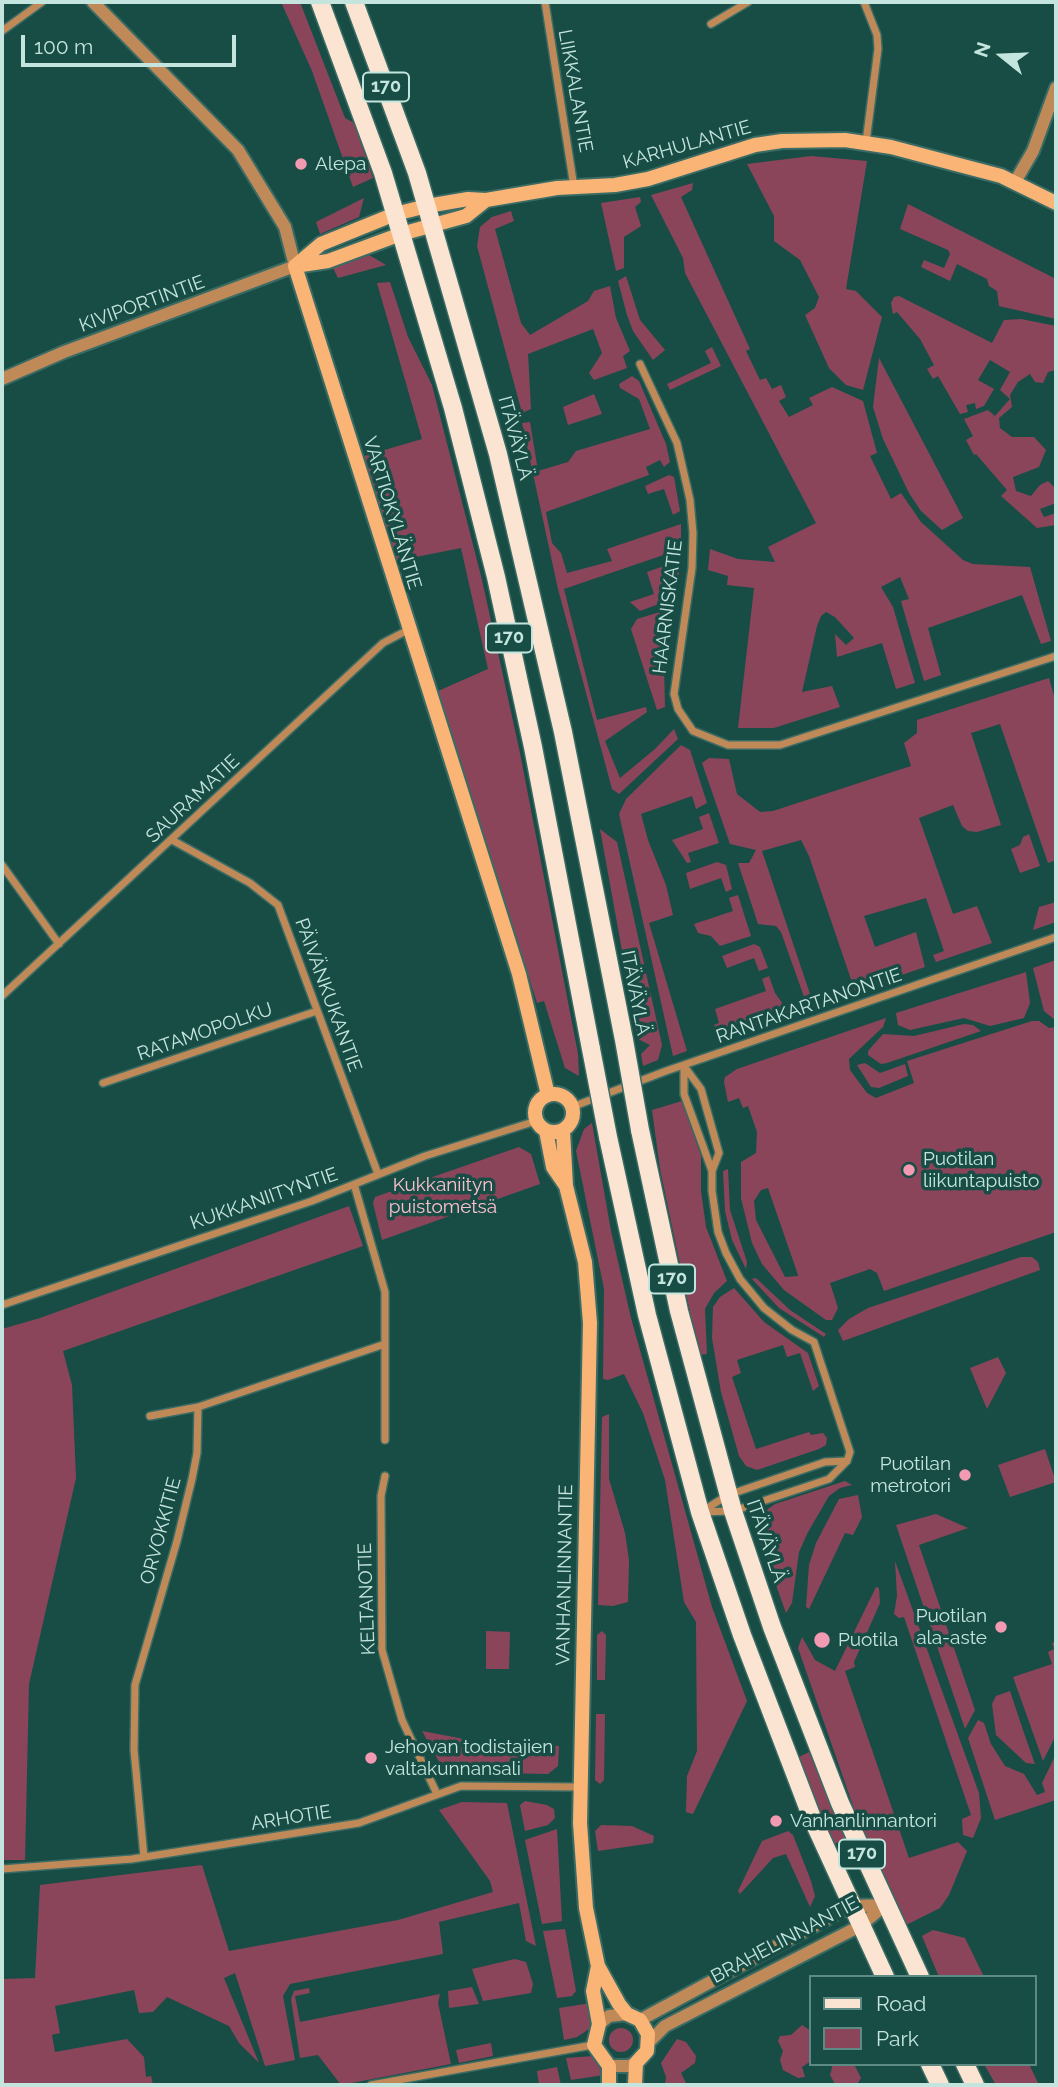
<!DOCTYPE html>
<html>
<head>
<meta charset="utf-8">
<style>
	body { margin:0 }
	#map { position:relative; width:1058px; height:2087px; overflow:hidden; background:#184d45; font-family:Raleway,sans-serif }
	canvas { display:block }
	.frame { position:absolute; inset:0; border:4px solid #c4e5de; pointer-events:none }
	.legend { position:absolute; left:809px; top:1975px; width:228px; height:91px; box-sizing:border-box; background:#184d45; border:2px solid #5d8a82; margin:0; padding:9px 12px; list-style:none; font-size:21px; color:#c4e5de }
	.legend li { display:flex; align-items:center; gap:14px; height:35px }
	.legend b { width:35px; border:2px solid #5d8a82 }
	.north { position:absolute; left:967px; top:21px; width:70px; height:70px; -webkit-text-stroke:5px #184d45; paint-order:stroke; rotate:288deg; font-size:19px; font-weight:700; line-height:28px; text-align:center; color:#c4e5de }
	.north::after { content:''; display:block; margin:auto; width:24px; height:32px; background:#c4e5de; clip-path:polygon(50% 0,100% 100%,50% 72%,0 100%) }
	.scale { position:absolute; left:21px; top:35px; width:215px; height:32px; box-sizing:border-box; border:4px solid #c4e5de; border-top:0; padding-left:9px; font-size:21px; line-height:24px; white-space:nowrap; color:#c4e5de; -webkit-text-stroke:5px #184d45; paint-order:stroke }
</style>
</head>
<body>
<div id="map">
<canvas width="1058" height="2087"></canvas>
<div class="frame"></div>
<ul class="legend">
<li><b style="height:9px;background:#fbe5d2"></b>Road</li>
<li><b style="height:19px;background:#8b455b"></b>Park</li>
</ul>
<div class="north">N</div>
<div class="scale">100 m</div>
</div>
<script>
const c = document.querySelector('canvas').getContext('2d');
c.lineJoin = 'round';
function paint(path, color) {
  c.fillStyle = color;
  c.fill(path, 'evenodd');
}
function shape(rows) {
  const path = new Path2D();
  for (const r of rows) {
    if (r.length === 3) {
      path.moveTo(r[0] + r[2], r[1]);
      path.arc(r[0], r[1], r[2], 0, 2 * Math.PI);
      continue;
    }
    path.moveTo(r[0], r[1]);
    for (let i = 2; i < r.length; i += 2) path.lineTo(r[i], r[i + 1]);
  }
  return path;
}
function strokePath(path, color, width, dash) {
  c.strokeStyle = color;
  c.lineWidth = width;
  c.lineCap = dash ? 'butt' : 'round';
  c.setLineDash(dash || []);
  c.stroke(path);
}
function write(font, color, halo, rows, align = 'center') {
  c.font = font + ' Raleway,sans-serif';
  c.lineWidth = 7;
  c.setLineDash([]);
  c.textBaseline = 'middle';
  c.strokeStyle = halo;
  c.fillStyle = color;
  for (const [text, x, y, turn = 0] of rows) {
    c.save();
    c.translate(x, y);
    c.rotate((+turn || 0) * Math.PI / 180);
    c.textAlign = isNaN(turn) ? turn : align;
    if (halo) c.strokeText(text, 0, 0);
    c.fillText(text, 0, 0);
    c.restore();
  }
}
const green = shape([
	[281,2,300,2,345,118,354,123,373,178,353,187,312,71],
	[811,156,867,161,846,289,856,291,882,317,863,390,846,385,829,368,805,315,815,308,819,297,800,260,774,241,774,216,747,164],
	[693,183,692,190,681,197,750,349,746,351,760,380,766,378,772,389,781,385,786,397,779,401,789,417,813,405,809,398,832,387,863,401,877,453,870,456,891,499,901,493,921,522,963,560,973,564,1030,567,1051,641,1041,644,1022,595,928,628,941,675,924,681,901,601,909,599,900,577,881,587,893,607,915,683,896,689,882,643,837,657,835,634,846,645,854,638,835,617,826,612,821,616,817,626,802,692,832,686,840,707,774,728,738,728,754,588,727,585,728,576,708,570,710,549,738,559,775,562,768,547,816,523,685,273,683,258,651,195],
	[640,197,641,202,635,207,641,226,624,237,624,268,616,271,601,203],
	[364,198,359,217,320,234,316,222],
	[908,204,1056,279,1056,319,999,306,997,291,989,286,987,279,957,264,950,281,921,267,924,260,944,268,950,254,948,250,900,229],
	[511,211,514,221,495,229,521,323,530,335,588,301,594,291,610,286,616,318,630,351,623,356,627,368,594,380,589,373,602,353,593,329,528,354,531,409,522,413,477,246,480,227,492,217],
	[369,255,386,265,338,278,333,268],
	[626,276,640,320,665,350,653,360,633,331,627,315,618,281],
	[390,282,408,337,432,385,482,580,520,753,578,1054,579,1076,565,1068,544,1001,537,1003,438,691,488,669,461,548,396,561,364,456,422,439,377,283],
	[899,296,992,343,1004,320,1021,319,1056,326,1056,370,1048,372,1043,383,1035,382,1030,374,1018,382,1010,395,1012,407,999,418,1000,428,1012,437,1034,437,1046,450,1039,467,1013,477,1016,491,1031,496,1040,485,1048,481,1056,489,1056,503,1040,509,1044,517,1056,513,1056,525,1037,528,1001,496,1007,490,976,454,974,455,966,440,973,436,964,419,988,410,995,416,1010,399,1000,390,1010,372,990,360,978,380,994,389,984,406,976,409,975,403,966,405,968,412,960,414,938,376,933,379,927,369,934,365,920,339,897,312,893,314,891,303,894,297],
	[712,347,721,366,670,390,667,384,711,363,705,351],
	[879,358,963,518,942,530,921,511,909,493,883,439,873,407],
	[632,376,639,381,666,444,670,462,664,467,660,460,646,467,649,475,546,512,552,543,561,553,567,573,612,561,607,549,681,524,681,549,564,589,597,720,646,707,647,712,605,741,620,778,655,749,674,729,678,739,619,794,612,789,558,589,522,423,530,422,538,471,568,462,576,451,650,429,639,399,620,388,619,384],
	[594,394,602,414,568,425,563,407],
	[669,475,674,477,680,511,673,515,664,489,648,494,645,486],
	[681,560,675,598,640,611,630,602,654,594,647,572],
	[673,608,664,665,665,707,657,710,631,629,637,619],
	[1049,678,1056,703,1056,860,1048,863,1000,724,971,733,1001,825,977,832,968,831,962,826,953,805,919,818,953,914,977,906,992,943,936,962,933,955,944,951,926,898,864,916,875,947,916,932,925,967,855,991,809,856,801,840,762,851,814,1006,808,1008,781,932,776,926,758,924,738,863,749,863,756,850,730,844,702,763,709,758,729,759,737,794,760,812,773,811,911,766,904,743,917,733,917,720],
	[681,745,690,750,707,803,696,809,692,796,641,814,648,840,666,885,673,915,649,923,687,1051,673,1056,619,814,626,799],
	[709,813,719,843,688,853,691,862,687,863,672,840,703,829,699,817],
	[600,829,617,842,662,1045,658,1060,643,1066,641,1054,650,1045,638,1039],
	[1029,834,1040,866,1020,873,1011,849,1020,845,1023,837],
	[717,862,726,865,732,889,726,892,721,878,690,889,686,873],
	[738,895,751,936,720,946,711,936,698,933,694,924,733,911,729,898],
	[1056,902,1056,922,1033,930,1039,907],
	[754,944,760,947,768,968,759,971,754,958,727,968,722,956],
	[1056,960,1056,1021,1044,1011,1033,968],
	[1026,972,1030,1003,1024,1018,990,1026,964,1018,910,1030,898,1025,896,1013],
	[769,976,775,993,790,1014,720,1039,714,1025,719,1023,715,1009,766,991,762,979],
	[886,1018,883,1027,849,1059,850,1070,867,1093,876,1098,914,1083,907,1061,1032,1021,1039,1021,1049,1028,1056,1027,1056,1232,884,1291,877,1273,870,1269,830,1283,838,1308,832,1320,826,1320,784,1290,762,1264,752,1243,741,1198,741,1162,756,1153,757,1132,748,1106,743,1108,739,1098,728,1102,724,1082,725,1077,737,1069],
	[768,1188,798,1275,798,1276,785,1277,756,1220,754,1201,761,1190],
	[964,1024,973,1025,981,1031,887,1063,881,1064,868,1055,868,1051,883,1034,914,1036],
	[865,1063,880,1073,905,1064,908,1076,879,1088,871,1087,857,1065],
	[682,1101,701,1156,701,1191,706,1227,727,1281,714,1293,705,1309,707,1354,699,1355,660,1169,652,1110],
	[592,1123,611,1231,631,1318,712,1607,747,1701,693,1814,686,1812,687,1776,697,1751,696,1622,684,1602,665,1480,643,1413,624,1374,608,1380,603,1379,604,1289,576,1151,584,1129],
	[519,1147,531,1154,540,1184,382,1240,373,1203,375,1197],
	[728,1169,730,1210,747,1262,746,1269,732,1240,725,1211,723,1171],
	[349,1206,363,1246,63,1351,72,1385,76,1478,29,1684,25,1860,2,1860,2,1329,40,1318],
	[1021,1257,1032,1257,1038,1262,1040,1270,843,1341,838,1330,849,1319,868,1308],
	[756,1278,790,1310,826,1334,824,1337,779,1308,752,1279],
	[734,1288,764,1322,808,1353,819,1386,813,1391,800,1353,787,1357,783,1345,737,1360,741,1373,732,1377,756,1449,809,1432,811,1435,823,1433,827,1438,826,1445,819,1449,757,1470,746,1466,739,1456,721,1392,712,1338,713,1307,720,1297],
	[998,1357,1006,1373,987,1409,970,1368],
	[609,1414,609,1479,625,1533,629,1560,628,1602,613,1606,598,1605,602,1417],
	[1045,1449,1056,1482,1010,1497,998,1465],
	[845,1481,852,1485,840,1488,829,1496,808,1532,799,1552,792,1603,786,1613,758,1535,760,1515,775,1504],
	[858,1495,862,1517,853,1535,845,1533,809,1609,806,1607,809,1565,816,1543,839,1499],
	[936,1514,968,1528,919,1545,975,1710,965,1729,896,1525],
	[895,1561,979,1793,981,1818,973,1838,963,1835,962,1819,971,1815,904,1617,899,1618,894,1614,897,1596],
	[876,1587,879,1588,880,1603,854,1662,855,1667,845,1671,909,1858,958,1842,967,1851,949,1895,940,1908,906,1925,858,1820,798,1648,802,1637,815,1660,835,1671],
	[486,1631,510,1632,509,1669,486,1669],
	[602,1631,606,1635,605,1680,597,1680,597,1635],
	[1056,1642,1056,1735,1043,1761,1013,1677,1052,1664,1048,1652,1054,1649,1052,1643],
	[1010,1691,1025,1736,1035,1764,1026,1763,996,1735,992,1704,996,1696],
	[596,1714,605,1714,604,1780,600,1784,595,1780],
	[978,1720,984,1723,991,1744,1005,1766,1024,1774,1037,1795,1045,1792,1042,1783,1056,1754,1056,1800,995,1820,968,1738],
	[422,1731,480,1742,559,1746,558,1766,548,1774,450,1772,443,1769],
	[809,1752,845,1838,833,1845,797,1758],
	[525,1801,547,1805,554,1809,555,1818,548,1825,525,1831,520,1805],
	[462,1802,507,1803,536,1946,526,1941,519,1903,439,1922,443,1954,290,1984,283,1996,295,2060,265,2066,235,1973,224,1978,259,2063,239,2043,229,2026,167,1997,153,2012,139,2013,134,1990,55,2006,60,2033,52,2035,55,2052,127,2039,144,2057,146,2077,151,2076,153,2085,2,2085,2,1979,35,1978,40,1885,202,1865,229,1951,398,1920,493,1892,490,1881,439,1810],
	[601,1825,632,1826,654,1836,653,1843,598,1851,595,1831],
	[557,1829,562,1921,542,1924,525,1840],
	[788,1831,793,1835,811,1881,815,1896,810,1907,786,1854,773,1858,740,1894,738,1891,762,1841],
	[565,1929,576,1991,572,1996,557,1998,543,1931],
	[933,1930,965,1938,984,1977,939,1977,922,1936],
	[515,1959,526,1962,533,1984,531,1993,483,2001,472,1969],
	[472,1987,479,2004,449,2008,448,1991],
	[309,1988,310,1993,295,1996,300,2022,440,1994,438,2003,451,2064,341,2085,318,2055,300,2058,291,1999,294,1991],
	[591,2003,592,2019,589,2029,577,2037,564,2040,559,2008],
	[802,2025,811,2031,811,2061,802,2067,805,2077,798,2078,783,2070,780,2060,783,2051,778,2041,780,2036,791,2035],
	[621,2040,12],
	[677,2039,686,2042,696,2056,695,2063,681,2073,687,2085,665,2085,666,2077,661,2063],
	[491,2043,493,2056,459,2063,456,2050],
	[593,2056,604,2066,604,2075,571,2080,566,2058],
	[833,2064,854,2064,861,2078,858,2083,835,2084,830,2075],
	[984,2064,1029,2064,1039,2085,996,2085],
	[557,2067,561,2085,539,2085,537,2071]
]);
const minor = shape([
	[545,2,574,187],
	[864,2,877,35,878,49,866,142],
	[711,24,748,2],
	[2,31,42,2],
	[640,364,677,443,690,500,693,533,692,568,674,694,678,709,693,731,728,745,780,745,1056,656],
	[172,840,250,883,278,905,378,1174],
	[2,865,59,944],
	[2,996,383,643,408,630],
	[684,1066,701,1089,719,1153,712,1171,712,1191,718,1232,726,1253,740,1279,764,1308,792,1330,814,1342,850,1452,847,1461,829,1479,733,1511,701,1512],
	[684,1067,684,1094,712,1171],
	[103,1083,317,1011],
	[572,1107,666,1071,1056,937],
	[354,1184,385,1292,385,1440],
	[2,1305,312,1201,425,1156,536,1121],
	[150,1416,198,1407],
	[385,1476,381,1496,382,1650,402,1720,437,1794],
	[701,1512,728,1495,825,1462,847,1461],
	[144,1857,134,1750,135,1685,177,1541,192,1479,197,1453,198,1407,385,1344],
	[2,1869,132,1859,359,1823,461,1786,580,1787],
	[371,2085,593,2045]
]);
const tertiary = shape([
	[1015,182,1033,151,1056,88],
	[2,379,64,352,295,266,285,227,238,150,93,2],
	[640,2020,851,1906,885,1905],
	[599,2024,609,2016,627,2014],
	[649,2042,665,2026,860,1926,885,1905],
	[609,2066,628,2066,636,2063]
]);
const secondary = shape([
	[295,266,519,974,548,1095],
	[295,266,321,244,395,214,427,206,468,199,486,200,557,188,615,185,648,179,755,145,782,141,845,140,891,147,1001,176,1056,203],
	[295,266,328,261,401,234,466,216,486,200],
	[554,1113,19],
	[563,1130,566,1186,585,1262,590,1323,580,1823,586,1908,598,1966,593,1991,599,2024,594,2045,609,2066,609,2085],
	[546,1131,553,1167,566,1186],
	[598,1966,619,2004,627,2014,640,2020,648,2034,647,2051,636,2063,635,2085]
]);
const primary = shape([
	[320,2,383,173,453,408,496,577,533,747,591,1049],
	[354,2,417,173,498,454,563,732,624,1040],
	[640,1130,679,1311,733,1511,772,1627,840,1803,920,1977],
	[608,1137,647,1315,700,1512,742,1635,812,1818,885,1977],
	[930,2064,940,2085],
	[965,2064,975,2085]
]);
const primaryBridge = shape([
	[624,1040,640,1130],
	[591,1049,608,1137]
]);
const markers = [
	[301,164,7,"#f19ab2"],
	[909,1170,7,"#f19ab2"],
	[965,1475,7,"#f19ab2"],
	[1001,1627,7,"#f19ab2"],
	[822,1640,9,"#f19ab2"],
	[371,1758,7,"#f19ab2"],
	[776,1821,7,"#f19ab2"]
];
const shields = [
	[386,87,46],
	[509,638,46],
	[672,1279,46],
	[862,1854,46]
];
const shieldNames = [
	["170",386,87],
	["170",509,638],
	["170",672,1279],
	["170",862,1854]
];
const streetNames = [
	["LIIKKALANTIE",575,91,80],
	["KARHULANTIE",687,145,-16],
	["KIVIPORTINTIE",142,304,-20],
	["ITÄVÄYLÄ",515,438,75],
	["VARTIOKYLÄNTIE",392,513,73],
	["HAARNISKATIE",668,607,-83],
	["SAURAMATIE",193,799,-43],
	["ITÄVÄYLÄ",635,993,79],
	["PÄIVÄNKUKANTIE",328,995,70],
	["RANTAKARTANONTIE",809,1006,-19],
	["RATAMOPOLKU",205,1032,-19],
	["KUKKANIITYNTIE",264,1199,-19],
	["ORVOKKITIE",161,1531,-75],
	["ITÄVÄYLÄ",766,1541,71],
	["VANHANLINNANTIE",565,1575,-89],
	["KELTANOTIE",367,1599,-92],
	["ARHOTIE",291,1818,-9],
	["BRAHELINNANTIE",785,1940,-28]
];
const poiNames = [
	["Alepa",315,164],
	["Puotilan",923,1159],
	["liikuntapuisto",923,1181],
	["Puotilan",951,1464,"right"],
	["metrotori",951,1486,"right"],
	["Puotilan",987,1616,"right"],
	["ala-aste",987,1638,"right"],
	["Puotila",838,1640],
	["Jehovan todistajien",385,1747],
	["valtakunnansali",385,1769],
	["Vanhanlinnantori",790,1821]
];
const parkNames = [
	["Kukkaniityn",443,1185],
	["puistometsä",443,1207]
];
paint(green, '#8b455b');
strokePath(minor, '#3a6b64', 10);
strokePath(tertiary, '#3a6b64', 16);
strokePath(secondary, '#3a6b64', 18);
strokePath(primary, '#3a6b64', 21);
strokePath(minor, '#c08958', 7);
strokePath(tertiary, '#c08958', 12);
strokePath(secondary, '#fab476', 14);
strokePath(primary, '#fbe5d2', 18);
strokePath(primaryBridge, '#3a6b64', 21, []);
strokePath(primaryBridge, '#fbe5d2', 18);
for (const [x, y, r, color] of markers) {
  const dot = new Path2D();
  dot.arc(x, y, r, 0, 2 * Math.PI);
  c.fillStyle = color;
  c.fill(dot);
  strokePath(dot, '#184d45', 2.5);
}
for (const [x, y, w] of shields) {
  const box = new Path2D();
  box.roundRect(x - w / 2, y - 14.5, w, 29, 5);
  c.fillStyle = '#184d45';
  c.fill(box);
  strokePath(box, '#c4e5de', 2);
}
write('bold 18px', '#c4e5de', null, shieldNames);
write('19px', '#c4e5de', '#184d45', streetNames);
write('19px', '#c4e5de', '#184d45', poiNames, 'left');
write('19px', '#fcc0cf', '#184d45', parkNames);
</script>
</body>
</html>
